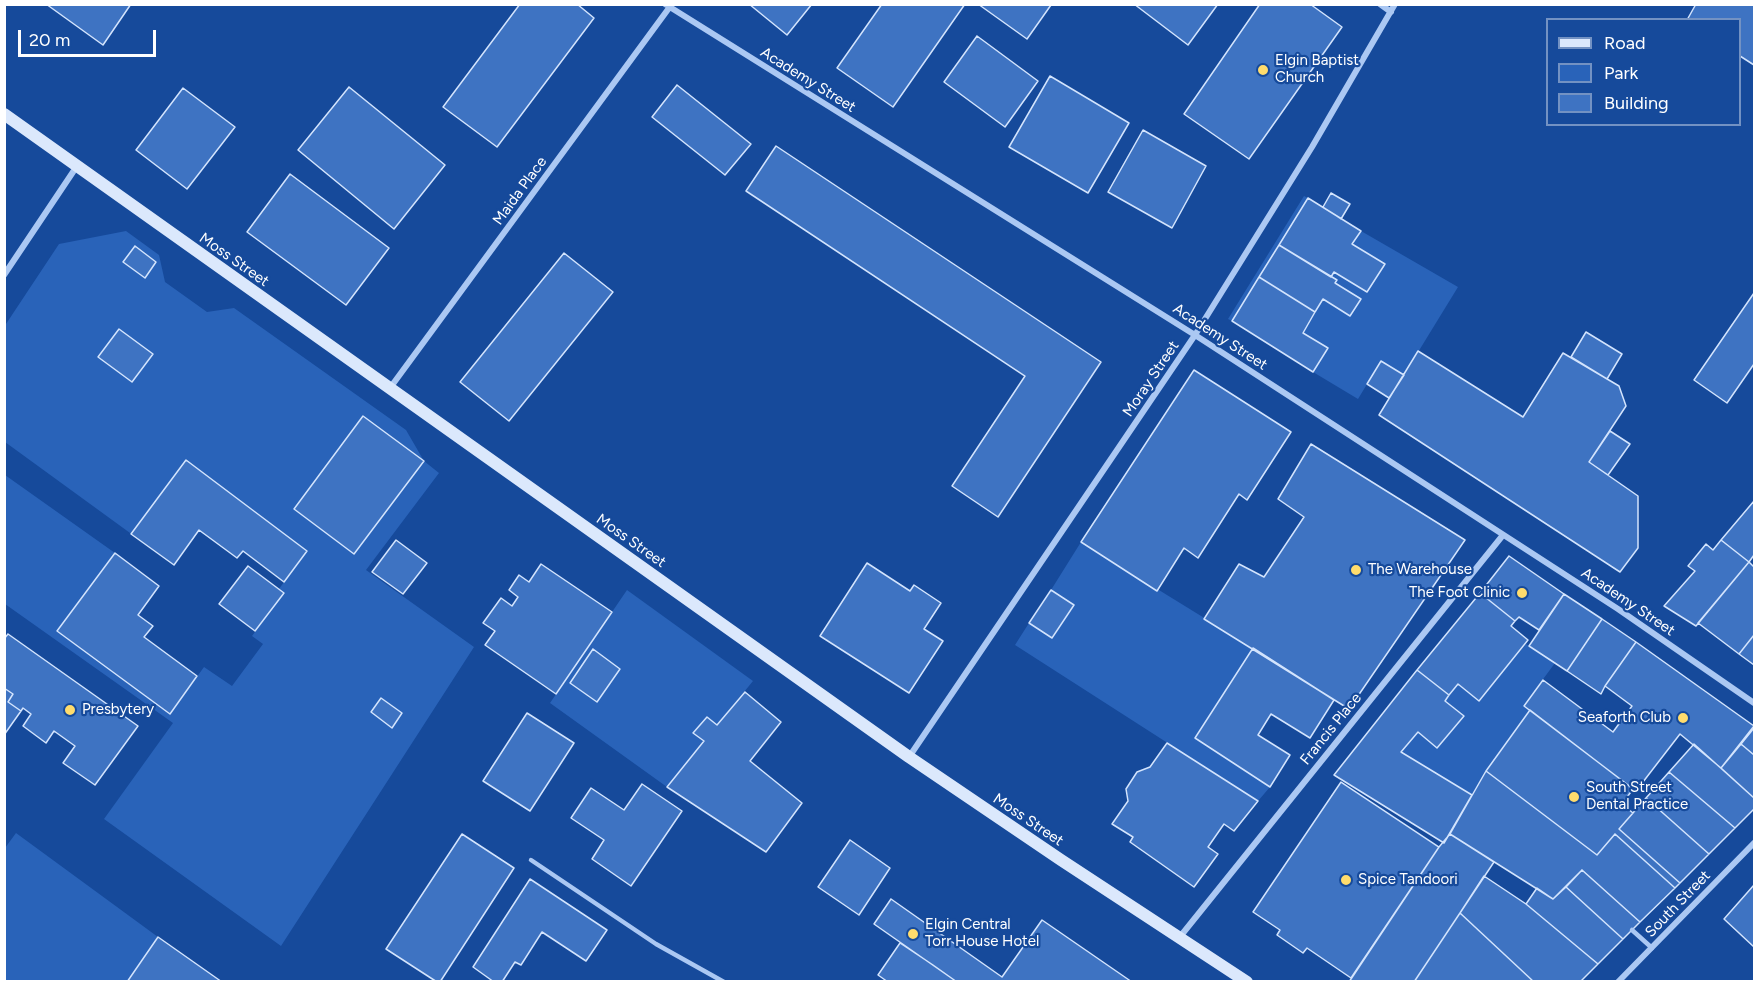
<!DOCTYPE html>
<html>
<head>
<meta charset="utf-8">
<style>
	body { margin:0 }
	#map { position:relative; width:1759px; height:986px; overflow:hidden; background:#164a9b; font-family:Figtree,sans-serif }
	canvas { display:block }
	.frame { position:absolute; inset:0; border:6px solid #fff; pointer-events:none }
	.legend { position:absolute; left:1546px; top:18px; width:195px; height:108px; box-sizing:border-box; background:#164a9b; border:2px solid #7392c3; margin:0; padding:8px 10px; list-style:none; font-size:18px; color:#fff }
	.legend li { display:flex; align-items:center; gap:12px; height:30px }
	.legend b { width:30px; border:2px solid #7392c3 }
	.scale { position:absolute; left:18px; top:30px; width:138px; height:27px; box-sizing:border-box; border:3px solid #fff; border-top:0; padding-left:8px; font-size:18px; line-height:21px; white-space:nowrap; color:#fff; -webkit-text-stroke:4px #164a9b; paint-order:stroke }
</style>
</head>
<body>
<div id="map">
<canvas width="1759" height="986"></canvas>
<div class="frame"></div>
<ul class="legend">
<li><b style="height:8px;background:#dbe8fc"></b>Road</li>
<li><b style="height:16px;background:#2963b9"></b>Park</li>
<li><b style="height:16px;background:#3e73c2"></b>Building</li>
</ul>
<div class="scale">20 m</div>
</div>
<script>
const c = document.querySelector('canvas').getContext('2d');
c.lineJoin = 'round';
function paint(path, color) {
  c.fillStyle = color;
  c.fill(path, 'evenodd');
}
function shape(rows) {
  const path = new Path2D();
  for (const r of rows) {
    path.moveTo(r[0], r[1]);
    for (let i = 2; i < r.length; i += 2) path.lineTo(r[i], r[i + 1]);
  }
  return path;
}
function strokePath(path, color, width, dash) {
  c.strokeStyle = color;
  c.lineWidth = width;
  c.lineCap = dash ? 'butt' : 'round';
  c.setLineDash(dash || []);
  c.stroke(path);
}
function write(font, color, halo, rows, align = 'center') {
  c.font = font + ' Figtree,sans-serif';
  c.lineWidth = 4.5;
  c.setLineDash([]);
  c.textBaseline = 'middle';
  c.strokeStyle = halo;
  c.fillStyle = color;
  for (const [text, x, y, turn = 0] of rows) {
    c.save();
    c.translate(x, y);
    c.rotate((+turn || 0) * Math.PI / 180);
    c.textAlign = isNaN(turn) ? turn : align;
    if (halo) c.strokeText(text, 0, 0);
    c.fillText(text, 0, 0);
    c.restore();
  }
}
const green = shape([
	[1304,196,1308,198,1279,245,1232,321,1228,319],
	[126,231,159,255,165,282,207,312,234,308,406,430,424,461,439,473,366,570,474,647,281,946,104,819,173,723,5,604,5,475,115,553,57,631,170,714,204,667,232,686,263,644,252,636,283,593,279,589,284,582,244,551,237,558,199,531,174,565,5,442,4,327,59,244],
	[1361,231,1458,287,1404,375,1381,361,1358,399,1313,372,1328,348,1303,333,1323,299,1350,315,1360,299,1335,283,1331,277,1334,272,1367,292,1385,264,1352,244],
	[1081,542,1253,648,1195,738,1270,787,1258,801,1015,645,1029,623,1053,638,1073,605,1051,590],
	[627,590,753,681,717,725,707,717,694,732,704,741,667,787,550,703],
	[1526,644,1555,663,1524,705,1530,710,1486,771,1472,795,1401,752,1418,732,1437,748,1464,716,1445,701,1449,695,1458,684,1479,700],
	[16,833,158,937,127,981,5,982,5,848]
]);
const building = shape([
	[46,4,131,4,103,45,46,4],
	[520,4,577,4,594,18,497,147,443,107,520,4],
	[749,4,812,4,787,35,749,4],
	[882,4,965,4,893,107,837,68,882,4],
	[978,4,1050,4,1051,5,1027,39,978,4],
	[1134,4,1218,4,1188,45,1134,4],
	[1260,4,1310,4,1342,27,1249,159,1184,114,1260,4],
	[1696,4,1754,4,1754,65,1740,56,1740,20,1687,20,1696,4],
	[977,36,1038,81,1005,127,944,82,977,36],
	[1050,76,1129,123,1088,193,1009,147,1050,76],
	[677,85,751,144,725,175,652,117,677,85],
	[349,87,445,165,394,229,298,150,349,87],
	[183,88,235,127,187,189,136,150,183,88],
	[1143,130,1206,166,1172,228,1108,192,1143,130],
	[776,146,1101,362,998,517,952,486,1025,376,746,191,776,146],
	[290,174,389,248,346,305,247,232,290,174],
	[1331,193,1350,204,1341,219,1323,207,1331,193],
	[1308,198,1361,231,1352,244,1385,264,1367,292,1334,272,1331,277,1279,245,1308,198],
	[1279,245,1337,280,1335,283,1361,299,1350,316,1323,299,1315,312,1259,277,1279,245],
	[135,246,156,262,145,278,123,262,135,246],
	[564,253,613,292,509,421,460,382,564,253],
	[1259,277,1315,312,1303,333,1328,348,1313,372,1232,321,1259,277],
	[1754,293,1754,364,1727,403,1694,380,1754,293],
	[119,329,153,354,132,382,98,357,119,329],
	[1586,332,1622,354,1607,379,1571,357,1586,332],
	[1418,351,1523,417,1563,353,1619,386,1626,406,1589,462,1638,496,1638,548,1620,572,1379,415,1418,351],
	[1381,361,1404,375,1389,398,1367,384,1381,361],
	[1194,370,1291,432,1247,500,1239,494,1198,558,1184,548,1157,591,1081,542,1194,370],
	[363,416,424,461,354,554,294,509,363,416],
	[1610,431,1630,444,1608,475,1589,462,1610,431],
	[1311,444,1465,540,1349,709,1204,619,1239,564,1264,577,1304,517,1278,499,1311,444],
	[186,460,307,551,284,582,243,551,237,558,199,530,174,565,131,534,186,460],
	[1754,501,1754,555,1749,562,1721,540,1754,501],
	[396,540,427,563,403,594,372,572,396,540],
	[1721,540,1749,562,1696,626,1664,606,1695,571,1688,566,1706,544,1713,550,1721,540],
	[115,553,159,586,138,615,153,626,144,637,197,676,170,714,57,631,115,553],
	[1509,556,1564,594,1539,630,1519,617,1515,621,1480,593,1509,556],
	[1749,562,1754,567,1754,635,1739,654,1698,623,1749,562],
	[867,563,910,591,914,585,941,603,924,629,943,641,909,693,820,636,867,563],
	[541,564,612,612,556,694,485,645,495,631,483,623,501,598,512,606,518,597,509,590,519,575,529,582,541,564],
	[248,566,284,593,255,631,219,604,248,566],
	[1051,590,1074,605,1052,638,1029,623,1051,590],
	[1480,593,1515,621,1511,626,1528,640,1479,701,1458,684,1449,695,1417,670,1480,593],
	[1564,594,1602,619,1567,671,1529,646,1564,594],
	[1602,619,1636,642,1605,686,1601,694,1567,671,1602,619],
	[8,634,138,726,95,785,63,763,75,746,54,731,46,743,23,726,31,714,23,708,21,711,8,702,13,694,4,688,4,639,8,634],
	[1754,635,1754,665,1739,654,1754,635],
	[1636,642,1754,726,1721,768,1680,734,1636,791,1524,706,1543,680,1613,732,1632,706,1605,686,1636,642],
	[1253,648,1334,700,1310,738,1271,714,1258,735,1290,755,1270,787,1195,738,1253,648],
	[593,649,620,669,597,702,570,683,593,649],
	[1417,670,1449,695,1445,701,1464,716,1437,748,1418,732,1401,752,1472,795,1444,843,1334,775,1417,670],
	[4,688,13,694,8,702,21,711,4,735,4,688],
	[745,692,781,722,750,761,802,803,766,852,667,787,704,741,693,733,707,717,717,725,745,692],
	[381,698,402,713,392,728,371,712,381,698],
	[1530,710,1633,789,1622,804,1633,813,1619,829,1680,883,1675,888,1615,834,1597,855,1486,771,1530,710],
	[527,713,574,743,530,811,483,781,527,713],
	[1754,728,1754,755,1741,744,1754,728],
	[1167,743,1258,801,1234,831,1224,824,1208,847,1218,854,1194,887,1130,842,1133,837,1112,824,1128,801,1126,789,1137,772,1150,767,1167,743],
	[1694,744,1754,798,1754,809,1735,828,1669,772,1694,744],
	[1741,744,1754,755,1754,798,1721,768,1741,744],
	[1486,771,1597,855,1615,834,1675,888,1640,922,1582,870,1553,899,1450,834,1486,771],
	[1669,772,1735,828,1709,854,1646,798,1669,772],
	[1341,782,1439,847,1351,978,1307,948,1303,953,1277,935,1280,930,1253,912,1341,782],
	[642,784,682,811,631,886,592,859,604,840,571,818,591,788,624,810,642,784],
	[1646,798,1709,854,1680,883,1619,829,1646,798],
	[462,834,514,868,440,982,437,982,386,949,462,834],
	[1450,834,1494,862,1414,982,1349,982,1439,847,1450,834],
	[850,840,890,868,859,915,818,887,850,840],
	[1582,870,1640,922,1623,939,1566,887,1582,870],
	[1484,876,1526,904,1598,964,1580,982,1534,982,1460,913,1484,876],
	[530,879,607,930,586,961,542,932,521,965,515,962,502,982,494,982,473,967,530,879],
	[1754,885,1754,947,1724,919,1754,885],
	[1566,887,1623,939,1598,964,1526,904,1537,888,1553,899,1566,887],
	[891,899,1002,977,1042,920,1132,982,957,982,874,924,891,899],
	[1460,913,1534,982,1414,982,1460,913],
	[158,937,222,982,127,982,158,937],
	[900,943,933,965,957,982,888,982,878,975,900,943]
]);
const lane = shape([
	[531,860,656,944,724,982],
	[1632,930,1652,948]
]);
const street = shape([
	[665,4,1195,335,1618,609,1754,703],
	[1380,4,1391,12],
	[4,275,77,166],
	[390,388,669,8],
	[909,757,1195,335,1312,147,1395,4],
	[1179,938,1503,535],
	[1618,982,1754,843]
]);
const secondary = shape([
	[4,114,909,757,1061,860,1247,982]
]);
const markers = [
	[1263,70,6,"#ffdc6d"],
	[1356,570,6,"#ffdc6d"],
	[1522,593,6,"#ffdc6d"],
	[70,710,6,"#ffdc6d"],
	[1683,718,6,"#ffdc6d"],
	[1574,797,6,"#ffdc6d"],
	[1346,880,6,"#ffdc6d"],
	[913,934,6,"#ffdc6d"]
];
const poiNames = [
	["Elgin Baptist",1275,61],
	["Church",1275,78],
	["The Warehouse",1368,570],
	["The Foot Clinic",1510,593,"right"],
	["Presbytery",82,710],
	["Seaforth Club",1671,718,"right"],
	["South Street",1586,788],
	["Dental Practice",1586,805],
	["Spice Tandoori",1358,880],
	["Elgin Central",925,925],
	["Torr House Hotel",925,942]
];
const streetNames = [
	["Academy Street",808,80,32],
	["Maida Place",520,191,-54],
	["Moss Street",234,260,35],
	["Academy Street",1220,337,33],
	["Moray Street",1151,379,-56],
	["Moss Street",631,541,35],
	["Academy Street",1628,602,34],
	["Francis Place",1331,729,-51],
	["Moss Street",1028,820,34],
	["South Street",1678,904,-46]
];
paint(green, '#2963b9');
paint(building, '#3e73c2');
strokePath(building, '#d3e4fd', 1.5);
strokePath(lane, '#abc8f3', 4.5);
strokePath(street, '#abc8f3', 6);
strokePath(secondary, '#dbe8fc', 12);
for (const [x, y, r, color] of markers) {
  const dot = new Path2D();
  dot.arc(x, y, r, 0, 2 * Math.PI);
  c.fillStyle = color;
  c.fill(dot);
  strokePath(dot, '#164a9b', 2);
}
write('15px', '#fff', '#164a9b', poiNames, 'left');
write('15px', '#fff', '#164a9b', streetNames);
</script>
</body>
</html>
